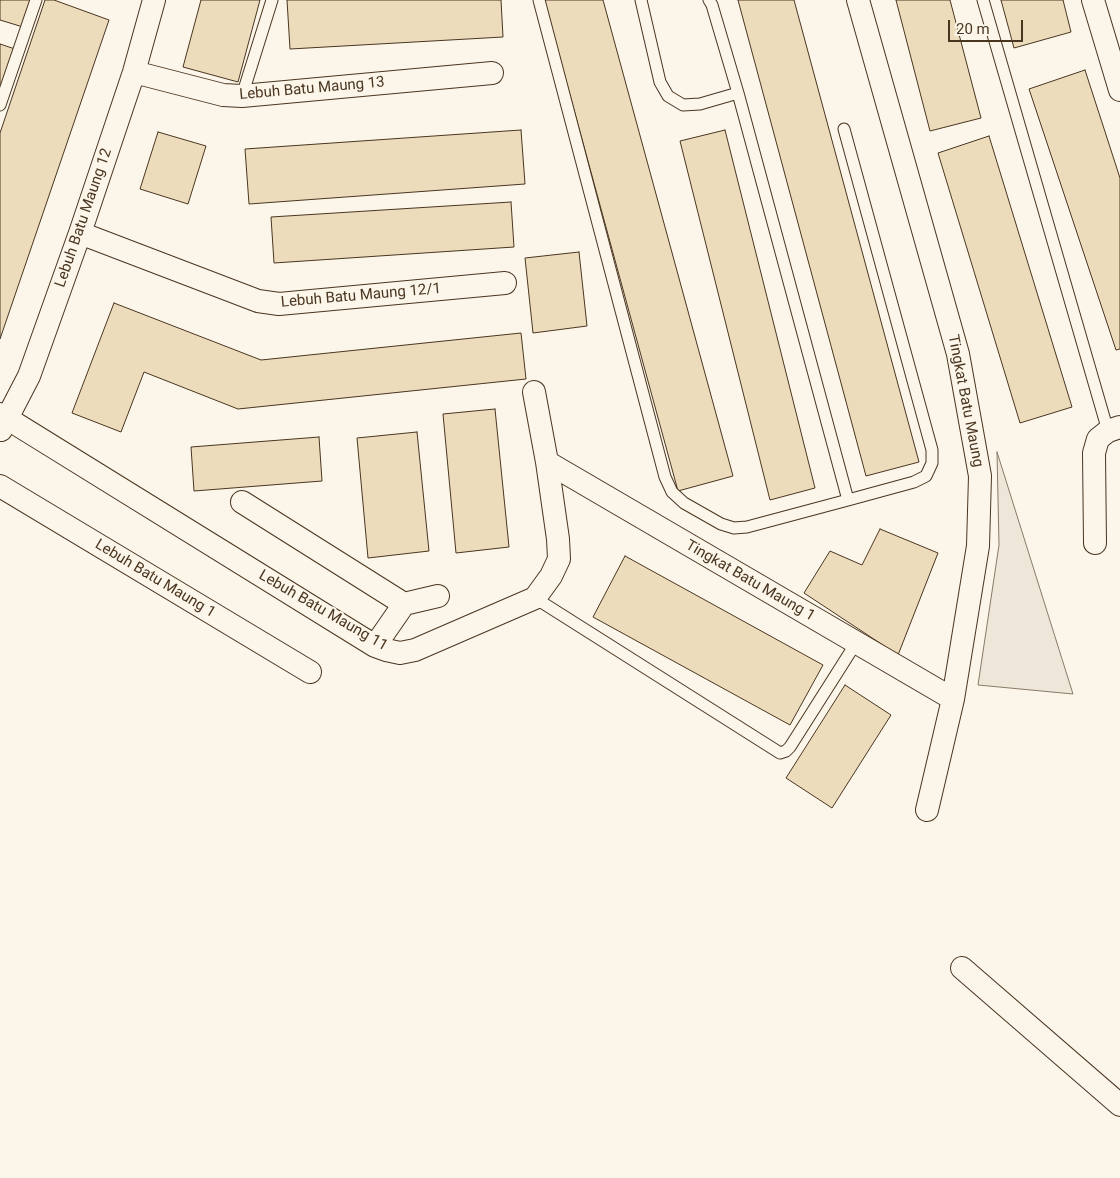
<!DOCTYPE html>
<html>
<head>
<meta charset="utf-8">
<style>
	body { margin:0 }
	#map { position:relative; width:1120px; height:1178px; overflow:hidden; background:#fbf6e9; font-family:Roboto,sans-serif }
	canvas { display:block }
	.scale { position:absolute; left:948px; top:20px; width:75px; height:22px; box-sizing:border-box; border:2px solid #4a3520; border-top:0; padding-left:6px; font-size:15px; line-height:18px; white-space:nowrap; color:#4a3520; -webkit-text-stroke:4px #fbf6e9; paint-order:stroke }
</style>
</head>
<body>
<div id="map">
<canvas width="1120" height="1178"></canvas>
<div class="scale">20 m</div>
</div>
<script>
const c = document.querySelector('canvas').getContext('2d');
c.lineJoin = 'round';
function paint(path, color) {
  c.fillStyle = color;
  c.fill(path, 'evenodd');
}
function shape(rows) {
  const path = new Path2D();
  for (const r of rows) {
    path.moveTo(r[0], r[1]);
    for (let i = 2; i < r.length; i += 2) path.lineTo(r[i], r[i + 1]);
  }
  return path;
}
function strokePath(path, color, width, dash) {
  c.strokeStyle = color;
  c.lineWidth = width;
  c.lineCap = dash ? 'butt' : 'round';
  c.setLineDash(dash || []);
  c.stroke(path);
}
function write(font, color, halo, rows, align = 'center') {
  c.font = font + ' Roboto,sans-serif';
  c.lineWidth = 4;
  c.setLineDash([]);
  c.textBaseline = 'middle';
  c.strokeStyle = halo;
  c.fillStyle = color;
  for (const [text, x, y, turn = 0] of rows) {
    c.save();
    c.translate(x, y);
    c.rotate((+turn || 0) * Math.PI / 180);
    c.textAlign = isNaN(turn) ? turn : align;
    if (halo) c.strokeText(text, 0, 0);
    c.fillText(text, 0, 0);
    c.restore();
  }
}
const green = shape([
	[997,452,1073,694,978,685,999,545,997,452]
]);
const building = shape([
	[0,0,31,0,23,27,0,20,0,0],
	[45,0,54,0,109,20,0,339,0,133,45,0],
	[201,0,260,0,238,82,183,67,201,0],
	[287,0,501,0,503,37,290,49,287,0],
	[544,0,603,0,733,476,678,491,544,0],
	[738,0,794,0,919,462,866,476,738,0],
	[896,0,950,0,981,118,930,131,896,0],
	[1001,0,1063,0,1071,32,1014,48,1001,0],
	[0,44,15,49,0,89,0,44],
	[1085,70,1120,178,1120,349,1116,350,1029,89,1085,70],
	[521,130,525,184,249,204,245,149,521,130],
	[725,130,815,488,770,500,680,141,725,130],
	[158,132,206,146,188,204,140,189,158,132],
	[989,136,1072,407,1020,423,938,153,989,136],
	[511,202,514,247,274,263,271,217,511,202],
	[579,252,587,326,533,333,525,258,579,252],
	[114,303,261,360,521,333,526,379,238,409,144,372,121,432,72,413,114,303],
	[495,409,509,547,456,553,443,414,495,409],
	[417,432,429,551,368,558,357,438,417,432],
	[319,437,322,481,194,491,191,447,319,437],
	[880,529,938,553,898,655,804,593,830,551,862,565,880,529],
	[625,556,823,665,790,725,593,617,625,556],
	[845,685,891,715,832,808,786,778,845,685]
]);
const lane = shape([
	[539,0,665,477,672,492,684,503,721,524,734,528,747,527,848,500,738,93,712,5,709,0],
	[641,0,660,82,668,96,683,105,700,104,738,93],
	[983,0,1108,431],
	[242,96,272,0],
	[0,105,36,0],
	[844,129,932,450,932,463,926,476,914,482,848,500],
	[535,598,780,753,786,751,790,747,856,643]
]);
const street = shape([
	[858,0,958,354,980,476,978,546,953,699,927,810],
	[1093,0,1120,90],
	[134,72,223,95,242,96,492,73],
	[80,233,258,301,279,304,505,283],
	[0,414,375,646,386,650,400,653,415,650,535,598,551,576,559,559,558,539,547,462,534,392],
	[1,430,29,376,80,233,134,72,154,0],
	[547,462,953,699],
	[0,486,310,672],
	[242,502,404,604,375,646],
	[1095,543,1094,453,1098,439,1108,431,1120,427],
	[404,604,438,596],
	[962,968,1120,1105]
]);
const streetNames = [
	["Lebuh Batu Maung 13",312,89,-5],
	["Lebuh Batu Maung 12",84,218,-71],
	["Lebuh Batu Maung 12/1",361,296,-5],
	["Tingkat Batu Maung",965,401,79],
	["Lebuh Batu Maung 1",155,579,31],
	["Tingkat Batu Maung 1",750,581,30],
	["Lebuh Batu Maung 11",323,611,30]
];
paint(green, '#ede6d9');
strokePath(green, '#887966', 1);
paint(building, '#ecdcbc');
strokePath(building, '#4a3520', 1);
strokePath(lane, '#4a3520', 13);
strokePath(street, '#4a3520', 24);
strokePath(lane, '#fbf6e9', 11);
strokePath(street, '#fbf6e9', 22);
write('15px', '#4a3520', '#fbf6e9', streetNames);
</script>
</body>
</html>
